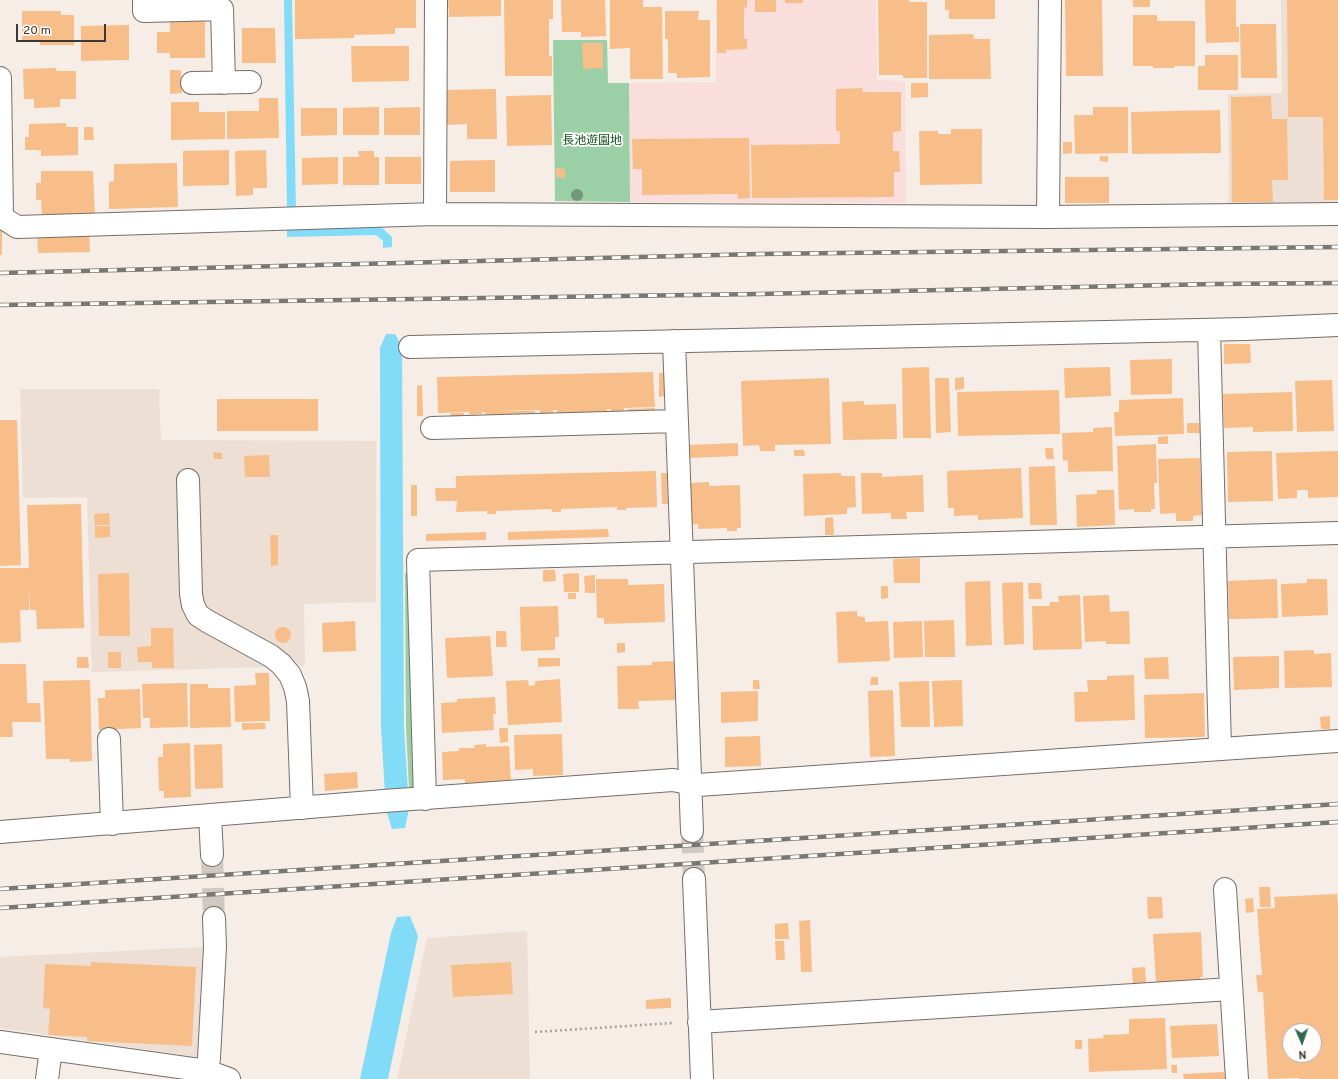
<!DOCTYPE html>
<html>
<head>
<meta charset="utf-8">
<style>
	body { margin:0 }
	#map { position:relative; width:1338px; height:1079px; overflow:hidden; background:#f5ede6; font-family:Overpass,sans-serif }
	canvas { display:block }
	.north { position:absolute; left:1282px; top:1023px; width:40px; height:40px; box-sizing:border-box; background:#fffcf9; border:1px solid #b1aeab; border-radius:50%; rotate:178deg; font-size:11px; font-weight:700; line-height:16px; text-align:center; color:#3b3835 }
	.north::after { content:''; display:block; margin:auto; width:14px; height:18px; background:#2f6a54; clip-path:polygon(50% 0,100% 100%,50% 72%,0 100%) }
	.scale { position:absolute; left:16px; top:24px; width:90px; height:18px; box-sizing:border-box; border:2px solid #3b3835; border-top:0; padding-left:5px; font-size:12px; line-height:14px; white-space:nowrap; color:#3b3835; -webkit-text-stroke:3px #fffcf9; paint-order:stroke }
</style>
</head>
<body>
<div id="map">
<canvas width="1338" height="1079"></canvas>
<div class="north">N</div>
<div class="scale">20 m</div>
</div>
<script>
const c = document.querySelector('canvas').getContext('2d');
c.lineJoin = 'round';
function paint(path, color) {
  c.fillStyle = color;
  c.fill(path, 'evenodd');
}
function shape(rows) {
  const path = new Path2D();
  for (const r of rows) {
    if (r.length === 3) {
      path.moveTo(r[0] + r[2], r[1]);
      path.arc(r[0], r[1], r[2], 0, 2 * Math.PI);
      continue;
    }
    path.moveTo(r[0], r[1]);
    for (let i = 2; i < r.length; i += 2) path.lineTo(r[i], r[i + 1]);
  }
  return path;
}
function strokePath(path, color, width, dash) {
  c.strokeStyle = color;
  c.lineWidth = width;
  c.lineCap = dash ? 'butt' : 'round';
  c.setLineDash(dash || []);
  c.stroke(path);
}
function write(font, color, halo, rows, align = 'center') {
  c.font = font + ' Overpass,"Noto Sans JP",sans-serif';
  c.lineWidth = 3.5;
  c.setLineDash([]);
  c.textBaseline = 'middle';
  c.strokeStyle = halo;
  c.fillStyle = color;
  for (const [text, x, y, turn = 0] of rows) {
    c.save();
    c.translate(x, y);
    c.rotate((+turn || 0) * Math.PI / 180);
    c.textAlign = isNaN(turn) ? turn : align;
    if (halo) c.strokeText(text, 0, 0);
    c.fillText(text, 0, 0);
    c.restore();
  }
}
const built = shape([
	[1281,0,1338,0,1338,203,1229,205,1228,94,1282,93],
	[20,389,159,389,161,440,376,441,376,602,304,604,305,666,92,672,87,497,23,498],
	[527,931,530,1079,397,1079,427,938],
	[203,947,197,1057,0,1028,0,957]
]);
const education = shape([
	[716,0,876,0,877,80,905,81,906,203,630,202,629,83,716,82]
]);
const green = shape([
	[553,40,607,40,608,83,629,83,630,202,555,201],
	[405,573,409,573,416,788,409,788,406,727]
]);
const water = shape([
	[284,0,292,0,296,212,287,212],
	[287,226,380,226,392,237,392,247,383,248,383,241,376,235,287,237],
	[386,334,395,334,402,347,404,727,409,809,405,828,392,829,386,810,381,728,380,348],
	[410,916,418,936,388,1079,360,1079,391,933,397,917]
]);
const building = shape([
	[295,0,416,0,416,28,395,28,395,34,354,35,354,38,295,39],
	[448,0,501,0,501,16,449,17],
	[504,0,553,0,553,19,549,19,549,56,552,56,552,76,505,76],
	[561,0,605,0,606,36,581,37,581,32,562,32],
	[610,0,643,0,643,7,662,7,663,79,630,79,630,48,610,49],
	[717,0,747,0,747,8,744,7,744,39,747,39,747,49,726,50,726,53,717,53],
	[755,0,776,0,776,12,755,12],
	[785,0,803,0,803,3,785,3],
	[878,0,909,0,909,2,927,2,927,78,903,78,903,75,879,75],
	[945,0,995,0,995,19,949,19,949,10,945,10],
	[1065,0,1102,0,1103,76,1066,76],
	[1133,0,1150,0,1150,7,1133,7],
	[1205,0,1236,0,1236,27,1239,27,1239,42,1206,43],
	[1287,0,1338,0,1338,200,1324,200,1323,117,1288,117],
	[22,11,61,11,61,15,74,15,74,45,40,45,40,40,22,40],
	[665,11,699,11,698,20,710,20,710,77,677,78,677,73,668,73,668,39,665,39],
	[1133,15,1157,15,1157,21,1195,21,1195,66,1175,66,1174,68,1153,68,1153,66,1133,66],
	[170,21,205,21,205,58,170,58,170,53,157,53,157,32,170,32],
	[1240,24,1276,24,1277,78,1241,78],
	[129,25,129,60,81,61,81,26],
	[242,28,275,28,276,63,242,63],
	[973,34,974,39,990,39,991,79,929,79,929,35],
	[582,43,603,43,603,68,583,69],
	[351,46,409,46,409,81,352,82],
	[1205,55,1238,55,1238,90,1198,90,1198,66,1205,66],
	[56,68,56,71,76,71,76,99,60,99,60,107,34,108,34,99,24,99,23,69],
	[170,70,181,70,182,93,170,94],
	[911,83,928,83,928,97,911,98],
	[863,88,862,92,901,92,901,131,893,132,893,151,899,151,900,172,894,172,894,197,752,198,751,145,840,144,840,131,836,131,836,89],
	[496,89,497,139,467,139,467,124,445,125,445,90],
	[551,95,552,145,507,146,506,96],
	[1271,96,1272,119,1287,119,1288,180,1272,180,1273,202,1232,202,1231,97],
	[259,98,278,98,279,138,227,139,227,111,259,111],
	[171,102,199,102,199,112,225,112,225,139,171,140],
	[379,107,379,135,343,135,343,108],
	[420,107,420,135,384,135,384,108],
	[1093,107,1128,107,1128,153,1075,154,1074,115,1093,115],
	[301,108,337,108,337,135,301,136],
	[1220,110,1221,153,1132,154,1131,112],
	[66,123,66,127,78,127,78,155,41,156,41,150,25,150,25,137,29,137,29,124],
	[84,127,93,127,94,140,84,140],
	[951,129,982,129,982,184,920,185,919,131,938,131,938,134,951,134],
	[749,138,750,198,738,199,738,194,642,195,642,169,633,169,632,139],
	[1063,142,1072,142,1072,153,1063,154],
	[229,150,229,185,183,186,183,151],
	[266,150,267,188,253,188,253,195,236,196,235,151],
	[358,151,374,151,374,157,379,157,379,185,343,185,343,157,359,157],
	[1100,156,1108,156,1108,162,1100,161],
	[338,157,338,184,302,185,302,158],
	[385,157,421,157,421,184,385,184],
	[495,160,495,192,450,192,450,161],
	[177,163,178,207,109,209,109,182,114,181,114,164],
	[556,168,565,169,565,178,556,177],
	[41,171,93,171,95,215,42,216,41,200,36,200,36,183,41,183],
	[1065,177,1109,177,1109,203,1065,203],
	[0,231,2,231,2,255,0,255],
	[89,232,90,252,38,253,37,233],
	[1224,344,1250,344,1251,363,1224,364],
	[1172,359,1172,394,1131,395,1130,360],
	[929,367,931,438,903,438,902,368],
	[1110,367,1111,396,1065,398,1064,368],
	[653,372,655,407,624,408,624,411,611,411,611,409,607,409,607,417,557,418,557,410,553,410,553,413,540,413,540,410,496,411,535,411,535,419,486,420,485,412,482,412,482,414,469,415,469,412,438,413,437,377],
	[659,373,664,373,665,396,659,397],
	[964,377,964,389,955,390,955,378],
	[829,378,831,444,775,445,775,451,760,451,759,445,743,446,741,381],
	[935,378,949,378,951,432,936,433],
	[1332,380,1334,431,1297,432,1295,381],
	[422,385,423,416,417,416,417,386],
	[1059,390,1060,434,958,436,957,392],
	[1292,392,1293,431,1253,432,1253,427,1224,428,1223,394],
	[1183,398,1184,434,1115,436,1114,412,1119,412,1119,400],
	[217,399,318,399,318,431,217,431],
	[864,401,864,405,896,404,897,439,843,440,842,402],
	[655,408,654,416,628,417,628,409],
	[451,413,464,413,464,421,451,421],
	[0,420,17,420,21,565,0,566],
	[1187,423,1199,423,1200,433,1187,433],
	[1112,427,1113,471,1068,472,1068,460,1063,461,1062,433,1093,432,1093,428],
	[1168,436,1168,444,1158,444,1158,437],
	[738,443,738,456,689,458,688,445],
	[1156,444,1157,483,1154,483,1155,509,1151,509,1151,512,1134,512,1134,509,1119,510,1117,446],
	[1045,448,1053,448,1054,459,1046,459],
	[794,450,804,450,805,456,794,456],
	[1272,451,1273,501,1228,502,1227,452],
	[1338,451,1338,497,1308,498,1308,490,1297,490,1297,498,1278,499,1276,453],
	[213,452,222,453,222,459,214,459],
	[269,455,270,477,245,477,244,456],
	[1200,458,1202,515,1193,516,1193,521,1176,521,1176,513,1160,514,1158,459],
	[1055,466,1057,525,1030,525,1029,467],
	[1021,468,1023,518,978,520,978,515,954,516,954,508,948,508,947,471],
	[656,471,657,507,626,508,626,510,617,510,617,507,561,509,561,512,552,512,552,509,496,511,496,514,487,514,487,511,456,512,457,501,436,501,435,488,456,488,456,476],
	[661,473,667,473,668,504,662,504],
	[841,473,841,476,855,476,856,507,847,508,847,514,804,516,803,474],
	[861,473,882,473,882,477,923,475,924,512,906,512,907,519,891,519,891,513,862,514],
	[709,482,709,486,740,485,741,528,737,528,737,531,727,531,727,528,698,529,698,524,690,525,689,483],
	[411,485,417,485,417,516,411,516],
	[1097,490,1114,490,1115,525,1077,527,1076,495,1097,494],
	[81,504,84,628,37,629,36,610,30,610,29,587,29,610,20,610,21,642,0,643,0,568,29,568,27,505],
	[109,513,110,525,95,525,94,514],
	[833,517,834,535,825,535,825,518],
	[95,526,110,526,110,537,95,538],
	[608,529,609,537,508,540,508,532],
	[486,532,486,540,426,541,426,534],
	[270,535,278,535,278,565,271,566],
	[920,558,920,583,894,583,893,559],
	[543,570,555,570,556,581,543,582],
	[129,573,130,636,99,636,98,574],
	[579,573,579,592,564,592,563,574],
	[595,575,595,593,585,593,584,576],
	[596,579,628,579,628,585,664,584,665,622,604,624,604,618,597,618],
	[1277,579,1278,618,1229,619,1228,581],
	[1307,579,1327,579,1328,615,1282,617,1281,584,1307,583],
	[990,581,992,645,966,646,965,582],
	[1023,582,1024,644,1004,645,1002,583],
	[1028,583,1041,583,1042,599,1029,599],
	[881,586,888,586,888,598,881,599],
	[568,593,576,593,576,599,568,599],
	[1080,595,1082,649,1033,650,1032,606,1050,606,1050,602,1059,602,1058,596],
	[1109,595,1110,612,1129,611,1130,644,1106,644,1106,641,1085,642,1083,596],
	[558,606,559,637,555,637,555,650,521,651,520,607],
	[857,611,857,616,865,617,865,622,888,621,890,661,838,663,836,612],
	[954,620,955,657,925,657,924,621],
	[355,621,356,651,323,652,322,623],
	[922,621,923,657,894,658,893,622],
	[283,635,8],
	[151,628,173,628,174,668,152,668,152,662,138,662,137,647,151,646],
	[496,631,506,631,507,647,496,647],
	[490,636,493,676,447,678,445,638],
	[617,643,625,643,625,652,617,653],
	[1314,650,1314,654,1331,653,1332,687,1285,688,1284,651],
	[108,652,121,652,121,668,108,668],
	[1279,656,1279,688,1234,690,1233,657],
	[77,657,88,657,89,668,77,668],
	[1168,657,1169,679,1145,679,1144,658],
	[538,658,560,658,560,666,538,667],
	[674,661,675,700,638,701,639,709,618,709,617,666,652,665,652,662],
	[0,664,26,664,27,703,40,703,41,722,12,722,13,737,0,737],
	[255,673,269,673,270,721,235,722,234,686,256,685],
	[1134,675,1135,720,1075,722,1074,692,1088,692,1087,680,1107,680,1107,676],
	[871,677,878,677,878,685,870,685],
	[560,679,562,722,508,725,506,681,528,680,529,686,535,685,535,681],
	[90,680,92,761,70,762,70,759,46,759,43,681],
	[753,680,759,680,760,689,753,689],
	[962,680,963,726,934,727,932,681],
	[929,681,930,727,901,727,899,682],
	[187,683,188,727,150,728,150,718,143,718,142,684],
	[190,684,208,684,208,688,230,688,231,727,190,728],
	[140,689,141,728,99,730,98,698,105,698,105,690],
	[893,690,895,756,870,757,868,691],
	[758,691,758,721,721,723,721,692],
	[1204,693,1205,737,1145,738,1144,695],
	[495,697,496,714,493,714,494,730,442,733,441,703,457,702,457,699],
	[1330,716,1330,729,1321,729,1320,717],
	[242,723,265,723,266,729,242,730],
	[499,728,508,728,508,742,500,743],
	[562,734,563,775,533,776,533,769,515,770,514,735],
	[760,736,761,766,725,767,725,737],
	[190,743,191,797,164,798,164,791,159,791,158,757,163,757,163,744],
	[222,744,223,788,195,789,194,745],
	[486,744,486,747,509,746,511,782,465,785,465,779,443,780,442,752,459,751,459,748,475,748,474,745],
	[357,772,358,788,325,791,324,774],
	[1259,887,1270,887,1271,907,1260,907],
	[1337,894,1338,904,1338,1079,1299,1079,1299,1078,1268,1079,1263,992,1258,992,1256,975,1262,975,1257,909,1275,908,1274,897],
	[1290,1031,1314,1031,1314,1055,1290,1055],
	[1147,897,1162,897,1163,918,1148,919],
	[1253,898,1254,912,1246,913,1245,899],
	[810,920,812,972,801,972,799,921],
	[788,923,789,939,775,939,775,924],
	[1201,932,1203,977,1200,977,1200,982,1156,983,1153,934],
	[775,941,784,941,785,960,776,960],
	[91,962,196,967,192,1046,87,1041,87,1037,48,1035,50,1009,43,1008,45,964,91,966],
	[511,962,513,994,453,997,451,965],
	[1145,967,1146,983,1133,984,1132,968],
	[671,998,671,1008,646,1009,646,1000],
	[1165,1018,1167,1069,1089,1072,1088,1039,1104,1038,1103,1035,1129,1034,1129,1019],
	[1217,1024,1219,1056,1172,1058,1170,1026],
	[1075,1040,1082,1040,1082,1049,1075,1049],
	[1171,1065,1177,1065,1177,1073,1172,1073],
	[1224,1072,1225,1079,1184,1079,1183,1074]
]);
const minorTunnel = shape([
	[692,831,694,879],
	[212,855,214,918]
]);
const path = shape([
	[535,1032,673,1023]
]);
const minor = shape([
	[144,0,144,11,222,9,224,83],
	[0,78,2,216],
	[192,83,250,82],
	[435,214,436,0],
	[0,216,17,227,435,214,1048,217,1338,214],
	[1048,217,1050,0],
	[1209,330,1220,749],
	[674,341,692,831],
	[410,347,1245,329,1338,325],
	[432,428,677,421],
	[188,480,191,594,193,605,198,615,207,621,271,656,281,664,290,675,295,687,298,701,302,808],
	[109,739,112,824],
	[425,799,418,560,1338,533],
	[210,815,212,855],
	[0,832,384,801,673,780,698,785,1338,741],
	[694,879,702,1079],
	[1225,889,1237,1079],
	[699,1022,1231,989],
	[0,1042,207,1071,229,1079],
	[207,1071,209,1058,215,947,214,918],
	[47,1079,51,1049]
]);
const rail = shape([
	[0,273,759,254,1338,247],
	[0,305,759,294,1215,284,1338,283],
	[0,889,1338,804],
	[0,908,1338,822]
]);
const trees = [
	[577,195]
];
const parkNames = [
	["長池遊園地",592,142]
];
paint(built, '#eddfd3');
paint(education, '#f9dedc');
paint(green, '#9bcfa5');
paint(water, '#82dcf7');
paint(building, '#f7be8a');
strokePath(minorTunnel, '#d0c9c3', 22, [22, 11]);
strokePath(minor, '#756e68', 24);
strokePath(path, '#a8a29c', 2.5, [2, 3]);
strokePath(minor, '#fff', 22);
strokePath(rail, '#7a7671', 4.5);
strokePath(rail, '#fffcf9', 3, [9]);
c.fillStyle = '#74977b';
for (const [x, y] of trees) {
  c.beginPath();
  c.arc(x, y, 6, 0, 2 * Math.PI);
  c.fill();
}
write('12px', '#0a5124', '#fffcf9', parkNames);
</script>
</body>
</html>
